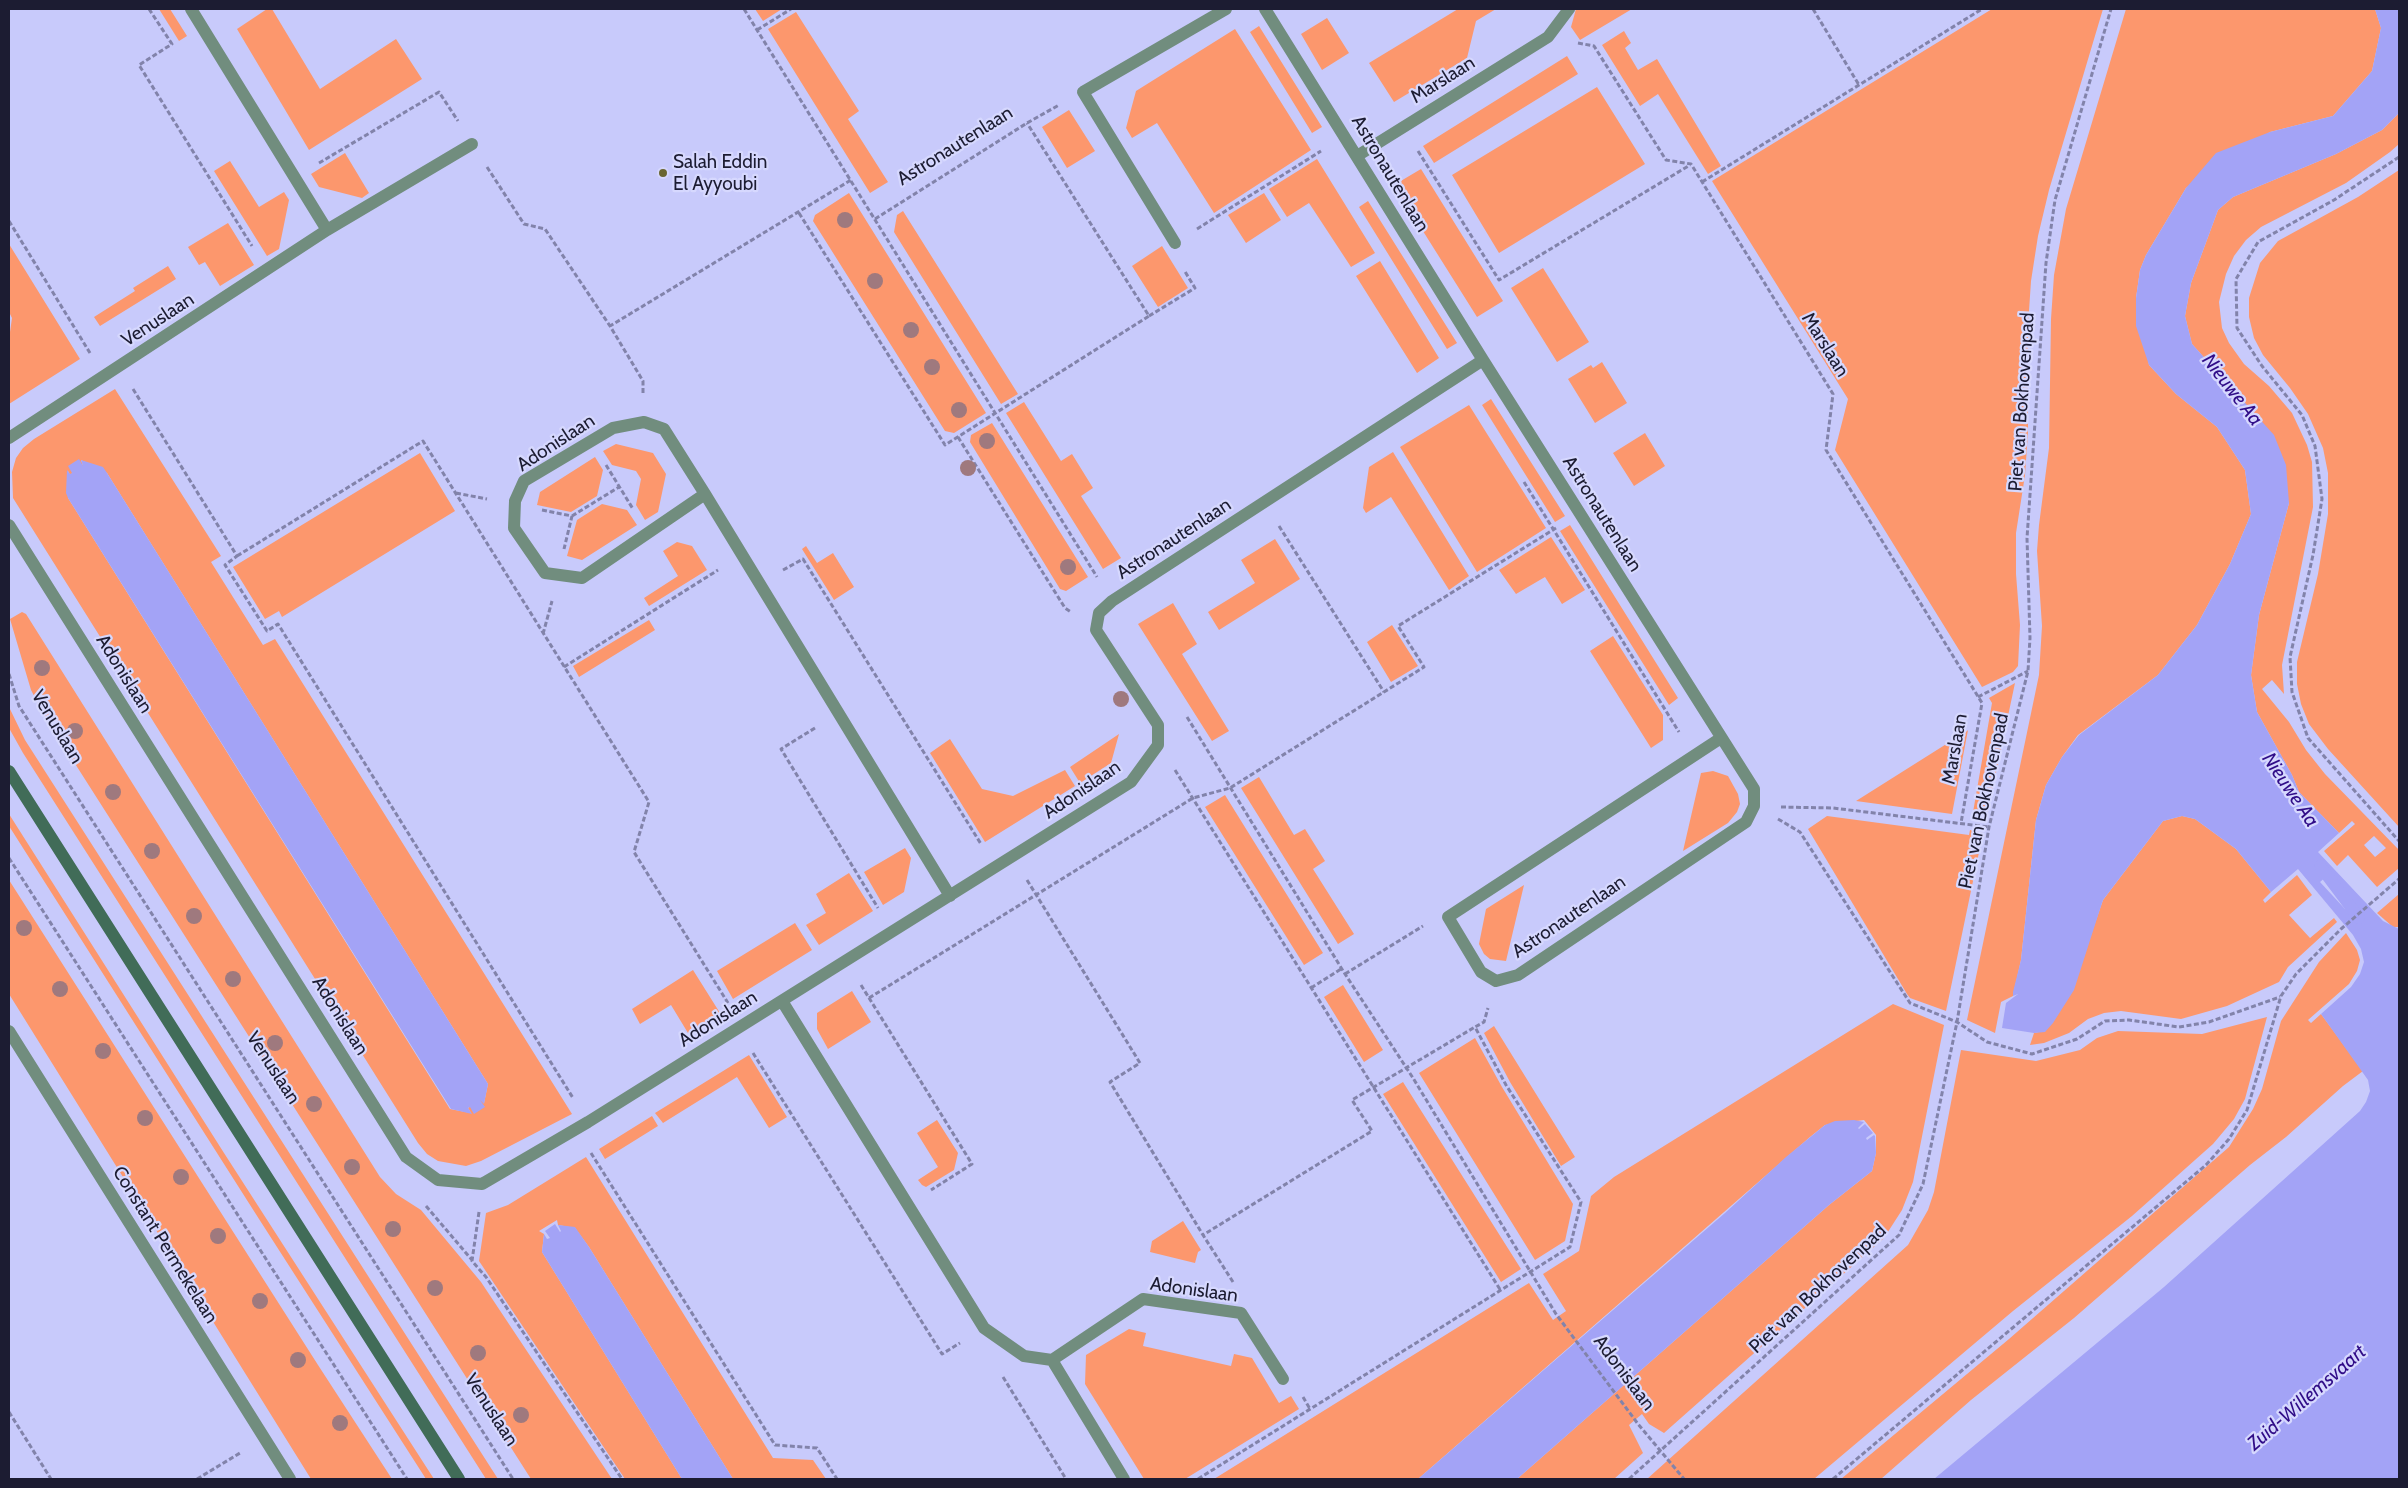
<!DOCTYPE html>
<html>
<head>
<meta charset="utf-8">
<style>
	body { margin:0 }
	#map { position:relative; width:2408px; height:1488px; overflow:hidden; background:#c8cafb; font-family:Cabin,sans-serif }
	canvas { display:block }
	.frame { position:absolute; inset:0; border:10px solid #1c1c32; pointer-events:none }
</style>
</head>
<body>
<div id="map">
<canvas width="2408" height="1488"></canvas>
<div class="frame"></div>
</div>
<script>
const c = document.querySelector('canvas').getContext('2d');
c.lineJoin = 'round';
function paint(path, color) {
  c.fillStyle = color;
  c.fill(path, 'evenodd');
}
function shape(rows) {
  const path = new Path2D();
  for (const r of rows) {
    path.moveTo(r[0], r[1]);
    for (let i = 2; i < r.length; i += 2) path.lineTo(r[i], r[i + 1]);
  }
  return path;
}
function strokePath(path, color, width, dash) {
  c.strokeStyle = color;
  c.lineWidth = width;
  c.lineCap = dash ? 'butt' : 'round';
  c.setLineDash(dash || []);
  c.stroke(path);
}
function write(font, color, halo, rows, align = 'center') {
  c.font = font + ' Cabin,sans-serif';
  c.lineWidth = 4.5;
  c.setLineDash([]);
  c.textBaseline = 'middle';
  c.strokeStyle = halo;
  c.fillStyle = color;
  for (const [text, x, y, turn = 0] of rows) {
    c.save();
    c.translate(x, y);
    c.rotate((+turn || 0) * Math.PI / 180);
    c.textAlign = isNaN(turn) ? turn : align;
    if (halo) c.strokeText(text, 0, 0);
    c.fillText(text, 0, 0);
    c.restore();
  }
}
const green = shape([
	[159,9,170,9,187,36,179,41],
	[267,9,272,9,320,89,396,39,422,79,309,150,237,29],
	[755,9,782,9,763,21],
	[1458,9,1496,9,1476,21,1467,58,1394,102,1369,63],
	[1576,9,1632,9,1580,40,1571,27],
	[1992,9,2103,9,2049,190,2038,236,2031,281,2028,326,2028,432,2025,475,2016,533,2016,574,2020,625,2018,666,2013,672,1982,687,1835,450,1848,399,1712,181],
	[2126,9,2375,9,2381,28,2372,71,2333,116,2270,132,2186,188,2146,255,2140,270,2136,298,2149,365,2176,394,2217,427,2245,470,2251,514,2230,564,2197,625,2158,675,2078,735,2062,757,2046,785,2036,820,2021,960,2013,996,2001,1002,1995,1033,1967,1020,2039,675,2042,626,2037,551,2039,525,2049,448,2051,319,2054,275,2066,209],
	[796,12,859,111,848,119,888,182,870,193,768,29],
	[1327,18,1349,53,1322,70,1301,34],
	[1259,26,1322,127,1312,133,1250,32],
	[1235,29,1311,150,1214,213,1157,123,1132,138,1126,128,1136,91],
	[1624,31,1631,43,1625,48,1638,70,1657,59,1721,166,1708,174,1658,94,1640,106,1602,45],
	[1567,56,1578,74,1434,163,1423,146],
	[1597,87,1645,164,1499,253,1452,175],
	[1069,110,1095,151,1067,168,1042,127],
	[2399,113,2399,144,2390,152,2346,183,2261,227,2246,240,2234,256,2226,274,2219,302,2222,328,2229,343,2244,364,2269,386,2292,413,2307,445,2312,462,2313,507,2282,665,2284,694,2272,680,2262,689,2289,722,2306,750,2325,774,2399,850,2399,868,2377,887,2348,855,2337,866,2324,851,2355,824,2352,821,2339,833,2299,792,2292,775,2257,712,2251,675,2259,615,2289,503,2225,381,2192,344,2185,316,2191,283,2218,210,2233,197,2336,154,2382,130],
	[2374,836,2386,848,2375,857,2364,845],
	[345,153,369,193,362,198,319,187,311,174],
	[1317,159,1375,253,1351,267,1309,203,1287,217,1269,189],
	[230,161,259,207,284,192,289,200,279,249,267,256,214,171],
	[1421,169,1503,301,1477,317,1394,185],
	[2399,170,2399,827,2328,749,2309,724,2301,704,2297,684,2297,662,2318,574,2328,514,2328,473,2323,448,2308,414,2290,388,2263,355,2254,338,2249,317,2249,298,2260,263,2278,241,2358,197],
	[849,193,986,413,954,433,945,431,813,221,815,215],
	[1264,193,1281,220,1246,243,1228,215],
	[1368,201,1457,343,1447,349,1359,207],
	[903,211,1018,394,1001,404,894,232,897,215],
	[228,223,254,265,220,286,205,262,199,265,188,247],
	[9,244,80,359,9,404,9,339,12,318,9,312],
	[1162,246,1188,288,1158,307,1132,266],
	[1380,261,1439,358,1417,373,1356,276],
	[168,266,176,279,100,326,94,317,135,291,133,288],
	[1543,268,1589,342,1557,362,1511,288],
	[1602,362,1627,403,1595,423,1568,379,1591,365,1593,368],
	[115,389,221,556,211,562,263,645,275,639,572,1114,481,1161,466,1166,438,1161,427,1154,418,1143,13,498,12,472,16,458,23,448,34,439],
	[81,460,107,473,488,1084,484,1103,481,1099,468,1108,471,1113,450,1109,68,498,68,471,70,475,83,466],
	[1491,399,1565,516,1555,522,1482,405],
	[1024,402,1061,461,1072,454,1093,488,1081,496,1121,558,1103,569,1006,413],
	[1469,405,1546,528,1477,572,1400,447],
	[992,423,1088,577,1066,591,1060,589,970,442,971,435],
	[1645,433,1665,466,1634,486,1613,453],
	[616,444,653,453,666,474,658,512,645,520,636,505,641,479,636,471,612,465,603,451],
	[1393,452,1469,576,1449,590,1391,497,1366,513,1363,508,1369,467],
	[420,453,455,511,282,617,279,611,265,619,233,567],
	[595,457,603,470,597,496,571,512,537,505,540,492],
	[602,504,627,510,637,525,582,560,567,556,577,520],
	[1570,525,1678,698,1669,705,1560,531],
	[1551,537,1585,590,1562,604,1545,577,1516,594,1499,570],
	[1275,539,1300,579,1219,630,1208,612,1255,583,1241,560],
	[677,542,692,546,707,570,649,606,644,598,678,576,663,551],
	[806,546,817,563,833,553,854,587,834,600,802,549],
	[1173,603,1197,644,1182,654,1229,731,1212,741,1138,624],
	[22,612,26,614,380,1177,396,1194,421,1210,481,1282,612,1479,531,1479,44,715,31,690,10,619],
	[649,620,655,630,579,677,573,666],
	[1392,625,1418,666,1391,682,1367,642],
	[1613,636,1663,715,1663,740,1651,748,1590,651],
	[2015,683,1986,820,1972,818,1992,703,1989,698],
	[9,707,25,740,498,1479,486,1479,23,753,9,728],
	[1968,730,1952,814,1856,801,1967,731],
	[1119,734,1111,763,1080,783,1070,767],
	[950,739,982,789,1013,796,1065,770,1075,786,985,842,930,753],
	[1713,771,1728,776,1738,794,1740,804,1737,812,1728,823,1683,851,1701,773],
	[1259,777,1294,835,1305,829,1325,861,1313,869,1354,934,1338,944,1241,788],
	[1225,795,1323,953,1304,965,1205,807],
	[9,814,224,1153,434,1479,426,1479,259,1219,9,826],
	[1827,816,1969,835,1970,830,1983,833,1946,1011,1910,998,1907,994,1808,829],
	[2182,816,2195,819,2236,849,2271,892,2263,900,2265,903,2297,875,2312,895,2289,915,2310,938,2334,918,2337,922,2288,967,2279,982,2227,1006,2181,1019,2121,1011,2104,1013,2088,1019,2069,1033,2044,1043,2030,1045,2034,1033,2044,1031,2088,943,2103,900,2163,821],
	[905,848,911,858,904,892,883,905,864,872],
	[849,873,873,911,819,945,806,925,826,913,816,894],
	[9,880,318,1365,392,1479,311,1479,9,994],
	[1524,885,1506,961,1490,959,1484,954,1479,944,1486,909],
	[2399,894,2399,927,2393,927,2377,913],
	[795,923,812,950,733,999,717,971],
	[2346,933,2357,950,2360,960,2357,971,2349,984,2308,1020,2311,1023,2321,1014,2363,1071,2343,1086,2286,1137,2250,1165,2074,1318,1971,1400,1881,1479,1841,1479,2009,1339,2229,1147,2253,1109,2262,1089,2281,1021,2319,962],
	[693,970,720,1013,688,1033,671,1005,640,1024,632,1009],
	[1343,985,1383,1050,1364,1062,1324,997],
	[852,991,871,1022,828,1049,817,1029,817,1013],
	[1893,1004,1944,1025,1913,1182,1902,1210,1884,1238,1664,1433,1649,1424,1642,1414,1629,1425,1643,1453,1614,1479,1517,1479,1829,1205,1872,1171,1876,1153,1876,1135,1864,1120,1825,1125,1810,1137,1418,1479,1214,1479,1529,1283,1553,1320,1566,1311,1543,1274,1579,1251,1591,1196,1614,1177],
	[2267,1017,2245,1099,2234,1119,2213,1144,2132,1216,2013,1311,1814,1479,1647,1479,1908,1245,1928,1210,1934,1192,1961,1050,2036,1061,2080,1050,2097,1038,2118,1031,2202,1034],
	[1494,1026,1575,1157,1561,1166,1510,1082,1484,1033],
	[1475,1038,1502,1087,1573,1204,1565,1241,1535,1260,1419,1073],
	[749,1055,787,1117,769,1128,737,1077,663,1123,655,1113],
	[1403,1082,1521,1269,1501,1282,1383,1094],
	[652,1116,658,1126,605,1159,599,1149],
	[937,1120,958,1153,954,1170,926,1187,922,1185,918,1180,938,1167,917,1133],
	[586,1157,773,1458,813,1460,826,1479,733,1479,589,1247,575,1228,558,1225,557,1220,539,1231,544,1234,542,1252,682,1479,625,1479,479,1261,486,1213,508,1205],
	[1183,1221,1201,1250,1198,1252,1195,1263,1150,1252,1152,1241],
	[1129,1329,1146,1333,1143,1346,1231,1366,1234,1354,1252,1358,1279,1403,1291,1396,1299,1409,1185,1479,1144,1479,1085,1384,1086,1355]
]);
const water = shape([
	[2375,9,2399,9,2399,113,2382,130,2336,154,2233,197,2218,210,2191,283,2185,316,2192,344,2274,435,2286,465,2289,503,2259,615,2251,675,2257,712,2292,775,2299,792,2339,833,2318,852,2383,921,2399,929,2399,1479,1934,1479,2164,1287,2360,1111,2366,1102,2370,1091,2368,1080,2321,1014,2351,987,2360,974,2364,962,2361,949,2353,935,2298,869,2271,892,2236,849,2195,819,2182,816,2163,821,2103,900,2074,990,2053,1023,2045,1032,2034,1033,2002,1028,2006,1003,2018,994,2013,996,2013,992,2021,960,2036,820,2046,785,2062,757,2079,735,2158,675,2197,625,2230,564,2251,514,2245,470,2217,427,2176,394,2149,365,2136,326,2136,298,2140,270,2146,255,2186,188,2216,153,2270,132,2333,116,2372,71,2381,28],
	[2327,876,2351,903,2345,909,2320,882],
	[79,459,83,466,81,460,103,467,107,473,488,1084,484,1104,480,1100,485,1107,474,1114,470,1107,468,1108,472,1114,451,1109,68,498,66,493,67,470,70,474,72,473,68,466],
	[1854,1120,1864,1122,1858,1128,1859,1129,1865,1124,1873,1133,1866,1138,1867,1140,1874,1135,1875,1136,1876,1153,1872,1171,1829,1205,1517,1479,1418,1479,1725,1213,1786,1157,1825,1125,1835,1121],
	[555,1224,560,1232,561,1231,558,1225,575,1227,589,1247,733,1479,682,1479,542,1252,544,1234,547,1239,550,1238,545,1231]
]);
const stream = shape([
	[2320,866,2359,918]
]);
const path = shape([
	[149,9,172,44,139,65,252,246],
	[744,9,1097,577],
	[1813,9,1859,85],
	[757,30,791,9],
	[1578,43,1594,46,1666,160,1691,164,1833,394,1826,450,1982,703,1961,823],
	[1418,151,1499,280,1690,165],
	[2399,157,2334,200,2258,242,2236,279,2237,328,2262,366,2302,415,2315,446,2322,499,2313,555,2290,657,2292,692,2308,738,2399,841],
	[319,163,439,92,458,121],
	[487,167,524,224,545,229,610,326],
	[1702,182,1982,9],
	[799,213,945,445,1149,316,1027,123],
	[875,219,1027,123,1059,105],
	[9,221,90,353],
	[1197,229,1321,151],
	[1149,316,1195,288,1184,270],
	[133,389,237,556,225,565,267,631,278,624,573,1098],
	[643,393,643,381,610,326,851,180],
	[958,437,1065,608,1071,612],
	[606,465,633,509],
	[1524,482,1679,732],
	[456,493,487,499],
	[542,510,572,516,564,549],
	[572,516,619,487],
	[1279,526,1384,692],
	[237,556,423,441,649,802,634,852,728,1003],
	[783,570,803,559,981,844],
	[543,634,552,601],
	[564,667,718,570],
	[9,674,19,706,513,1479],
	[1978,697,2028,671],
	[1187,717,1345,974,1413,1078,1556,1314,1638,1424,1684,1479],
	[815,728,781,749,878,908],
	[1175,770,1501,1291],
	[1781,807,1833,808,1989,827],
	[1778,819,1800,832,1910,1003,1957,1022,1987,1042,2032,1054,2077,1039,2105,1021,2129,1020,2179,1027,2209,1022,2280,997],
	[9,858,407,1479],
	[1027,880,1140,1063,1110,1082,1203,1235],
	[1345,974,1423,926],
	[861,985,972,1164,931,1190],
	[1311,988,1341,969],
	[869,998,1193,798,1230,788,1424,667,1398,626,1556,528],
	[753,1053,942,1354,960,1343],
	[591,1153,775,1445,817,1448,837,1479],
	[426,1206,472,1260],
	[479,1212,472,1261,486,1277,622,1479],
	[1233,1282,1203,1235,1372,1131,1352,1100,1475,1027],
	[1003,1377,1066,1479],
	[1303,1397,1310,1409],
	[9,1412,51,1479],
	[197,1479,240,1453],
	[1198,1479,1570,1247,1581,1202,1506,1085,1475,1027,1484,1022,1488,1008],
	[1629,1479,1899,1235,1923,1184,1957,1022,1989,827,2028,671,2030,638,2027,538,2046,263,2055,200,2111,9],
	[1833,1479,2206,1165,2229,1139,2247,1110,2281,996,2296,974,2341,929,2399,879]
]);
const street = shape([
	[191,9,327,230],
	[1265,9,1483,360,1754,789,1754,806,1746,822,1518,975,1496,981,1481,972,1448,917,1721,738],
	[1357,156,1548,37,1569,9],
	[1175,243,1083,92,1226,9],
	[9,438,327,230,472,144],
	[705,494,582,578,545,573,514,528,515,501,524,481,613,428,644,422,664,429,705,494,950,896],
	[9,525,406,1157,438,1180,482,1184,588,1122,1131,782,1158,745,1158,725,1096,630,1099,613,1112,601,1483,360],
	[782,1001,984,1328,1024,1356,1052,1360,1143,1299,1241,1313,1283,1379],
	[9,1031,290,1479],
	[1052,1360,1124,1479]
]);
const secondary = shape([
	[9,771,459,1479]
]);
const trees = [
	[845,220],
	[875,281],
	[911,330],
	[932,367],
	[959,410],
	[987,441],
	[968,468],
	[1068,567],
	[42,668],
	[1121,699],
	[75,731],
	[113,792],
	[152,851],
	[194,916],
	[24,928],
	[233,979],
	[60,989],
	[275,1043],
	[103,1051],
	[314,1104],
	[145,1118],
	[352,1167],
	[181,1177],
	[393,1229],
	[218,1236],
	[435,1288],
	[260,1301],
	[478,1353],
	[298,1360],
	[521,1415],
	[340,1423]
];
const markers = [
	[663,173,5,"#6a6531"]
];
const streetNames = [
	["Marslaan",1443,80,-32],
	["Astronautenlaan",955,146,-32],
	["Astronautenlaan",1390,174,59],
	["Venuslaan",158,320,-33],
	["Marslaan",1825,345,58],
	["Piet van Bokhovenpad",2022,402,-86],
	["Adonislaan",556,443,-33],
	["Astronautenlaan",1602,514,58],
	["Astronautenlaan",1174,539,-33],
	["Adonislaan",124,674,58],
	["Venuslaan",57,727,59],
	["Marslaan",1955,749,-80],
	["Adonislaan",1082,790,-34],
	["Piet van Bokhovenpad",1984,801,-78],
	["Astronautenlaan",1569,917,-34],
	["Adonislaan",340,1016,58],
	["Adonislaan",718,1019,-32],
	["Venuslaan",273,1068,57],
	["Constant Permekelaan",165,1245,58],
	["Piet van Bokhovenpad",1818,1289,-43],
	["Adonislaan",1194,1290,8],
	["Adonislaan",1624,1373,53],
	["Venuslaan",491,1410,57]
];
const poiNames = [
	["Salah Eddin",673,162],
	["El Ayyoubi",673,184]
];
const waterNames = [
	["Nieuwe Aa",2232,390,52],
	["Nieuwe Aa",2290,790,56],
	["Zuid-Willemsvaart",2307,1398,-41]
];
paint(green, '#fc976d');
paint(water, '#a3a3f6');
strokePath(stream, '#a3a3f6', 12);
strokePath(path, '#8283aa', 3, [5, 2.5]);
strokePath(street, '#718d7e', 12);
strokePath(secondary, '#416c58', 12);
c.fillStyle = '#9f797e';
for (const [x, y] of trees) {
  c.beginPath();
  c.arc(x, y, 8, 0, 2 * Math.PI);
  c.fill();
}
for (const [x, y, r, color] of markers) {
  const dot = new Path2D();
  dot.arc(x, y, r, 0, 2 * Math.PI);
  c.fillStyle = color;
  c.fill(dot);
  strokePath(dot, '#d6d8fe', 2);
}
write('19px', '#1c1c32', '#d6d8fe', streetNames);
write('19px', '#1c1c32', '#d6d8fe', poiNames, 'left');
write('italic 20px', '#300d88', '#d6d8fe', waterNames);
</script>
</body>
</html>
